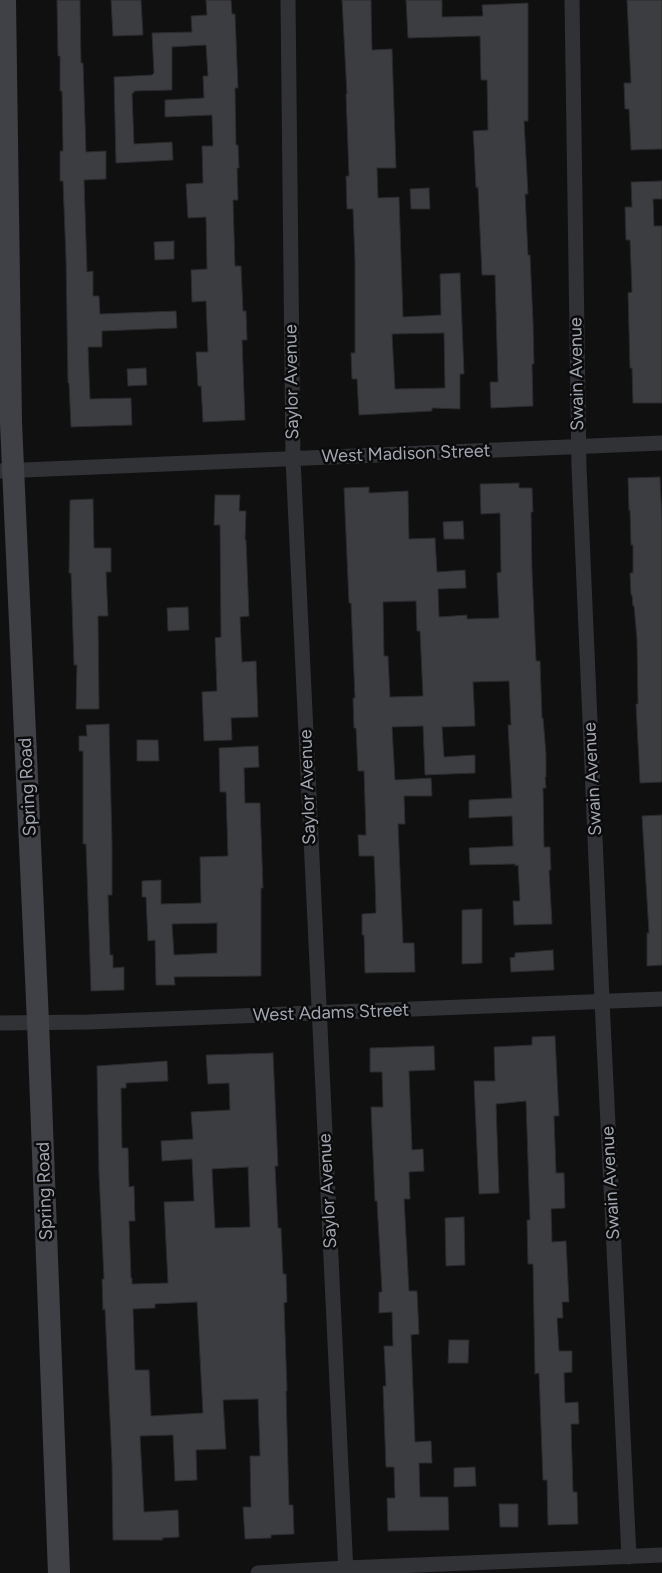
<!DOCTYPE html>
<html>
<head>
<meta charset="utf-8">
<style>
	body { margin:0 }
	canvas { display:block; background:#101011 }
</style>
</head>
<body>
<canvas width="662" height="1573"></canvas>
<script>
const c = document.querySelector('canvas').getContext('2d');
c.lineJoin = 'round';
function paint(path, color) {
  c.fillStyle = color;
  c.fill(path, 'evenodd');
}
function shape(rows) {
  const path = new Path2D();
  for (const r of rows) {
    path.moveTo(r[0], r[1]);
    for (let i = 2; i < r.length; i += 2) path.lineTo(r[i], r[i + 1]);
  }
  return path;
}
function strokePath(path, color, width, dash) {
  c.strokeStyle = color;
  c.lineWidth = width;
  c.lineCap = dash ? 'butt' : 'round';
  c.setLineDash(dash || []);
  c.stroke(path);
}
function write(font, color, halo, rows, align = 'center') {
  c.font = font + ' Figtree,sans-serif';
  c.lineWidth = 5;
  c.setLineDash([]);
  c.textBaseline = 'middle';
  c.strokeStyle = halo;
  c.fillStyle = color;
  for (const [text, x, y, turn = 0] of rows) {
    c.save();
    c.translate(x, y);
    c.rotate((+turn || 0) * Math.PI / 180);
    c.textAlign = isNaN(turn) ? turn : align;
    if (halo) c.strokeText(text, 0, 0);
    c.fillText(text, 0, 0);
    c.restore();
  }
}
const building = shape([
	[57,0,80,0,81,63,83,63,86,152,106,151,106,179,84,180,87,272,93,271,93,296,99,296,100,314,176,311,177,328,102,331,102,347,88,347,90,399,131,398,132,425,71,427,69,383,68,383,66,258,63,181,60,181,60,151,63,151,62,91,60,91,60,56,58,56,57,0],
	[111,0,141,0,143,35,113,36,111,0],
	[206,0,231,0,232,14,235,14,238,88,235,88,236,145,238,145,239,168,237,168,238,200,233,200,235,266,241,266,243,311,246,311,247,340,242,340,245,420,203,422,201,386,198,386,196,352,208,352,206,301,192,302,191,270,207,269,206,217,188,218,186,184,203,183,202,146,213,146,212,115,165,117,165,100,204,98,203,76,208,76,206,45,172,47,172,90,134,91,134,93,132,93,134,144,172,142,173,160,116,163,114,77,152,75,154,73,152,33,192,32,191,16,207,15,206,0],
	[342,0,371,0,372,50,392,49,396,168,377,168,378,198,399,197,403,317,441,315,440,274,460,273,464,374,460,374,460,409,432,408,432,411,359,415,357,379,352,379,351,353,355,353,355,261,353,209,347,209,346,176,349,176,346,94,347,94,342,0],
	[444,333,445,388,395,389,392,334,444,333],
	[406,0,442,0,442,17,483,16,482,5,528,3,528,121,524,121,528,194,525,194,528,255,530,255,533,322,534,364,532,364,533,406,491,408,490,382,498,382,495,275,482,275,478,187,476,188,474,146,473,131,488,130,487,80,481,80,480,36,408,38,406,0],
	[627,0,662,0,662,149,631,150,629,109,625,109,624,83,631,83,627,0],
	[662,181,662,199,653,199,654,226,662,226,662,403,633,403,632,368,630,368,628,293,632,292,630,240,626,240,625,207,632,207,631,182,662,181],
	[429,188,430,209,411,209,410,189,429,188],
	[174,241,174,259,155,260,154,242,174,241],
	[146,368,147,385,128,386,127,369,146,368],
	[660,477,662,521,662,782,640,783,636,704,638,704,637,639,634,606,633,606,632,595,631,595,630,573,633,573,633,545,631,545,630,510,629,511,628,478,660,477],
	[519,483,519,488,532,488,533,512,531,512,532,571,536,661,540,661,542,718,543,718,546,754,546,777,545,777,546,788,543,788,544,847,550,847,551,870,549,870,552,924,514,925,513,901,520,901,518,865,515,866,515,864,470,865,469,848,513,846,512,816,469,818,469,800,512,798,508,725,511,725,509,681,473,682,475,726,442,727,444,757,475,755,475,773,425,775,423,726,392,727,395,780,431,778,432,796,404,796,405,824,398,824,403,943,414,943,415,972,365,973,364,935,362,935,362,914,376,913,375,879,374,856,359,856,358,835,366,835,364,771,358,771,356,728,354,728,353,698,355,698,351,603,349,603,344,488,369,487,369,493,408,491,409,539,435,538,437,572,465,570,466,588,438,589,439,617,467,615,467,619,499,618,497,573,501,572,500,513,481,514,480,484,519,483],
	[416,601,417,631,420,631,423,696,390,697,388,656,384,656,383,602,416,601],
	[215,495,240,495,239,511,246,511,245,540,246,540,249,616,240,617,242,662,256,661,258,717,231,718,232,740,204,741,202,692,217,691,215,638,221,637,220,525,214,525,215,495],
	[93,499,94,548,111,548,111,572,106,572,108,616,98,616,99,709,76,709,77,665,74,665,71,573,69,573,70,500,93,499],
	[463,521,464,539,444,539,443,522,463,521],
	[188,607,189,630,168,631,167,608,188,607],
	[109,724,112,843,112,895,108,895,110,955,113,955,113,968,124,967,124,990,91,991,86,844,83,844,83,751,79,751,79,736,87,736,86,725,109,724],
	[137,740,158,740,159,761,137,761,137,740],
	[258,746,259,767,244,768,245,803,260,803,263,888,261,888,261,976,174,977,175,985,156,985,155,940,148,941,146,897,142,897,142,881,161,880,161,904,201,903,200,857,228,856,226,792,220,792,219,748,258,746],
	[217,923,217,953,174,955,172,924,217,923],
	[662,815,662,965,647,966,647,933,649,933,642,816,662,815],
	[482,909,482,963,462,964,462,910,482,909],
	[553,950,554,970,511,972,510,958,515,957,515,953,553,950],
	[555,1036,559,1116,554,1116,556,1173,564,1173,565,1208,551,1209,552,1242,566,1241,569,1302,562,1302,563,1318,557,1318,559,1351,572,1351,572,1372,564,1373,565,1403,578,1402,579,1424,571,1424,573,1492,577,1492,578,1524,548,1525,547,1480,543,1480,539,1373,535,1374,533,1264,528,1264,527,1220,530,1220,526,1101,496,1104,499,1193,479,1194,474,1081,495,1081,494,1047,532,1045,532,1037,555,1036],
	[434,1046,435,1070,409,1071,412,1150,423,1149,424,1171,409,1172,410,1199,404,1199,409,1291,417,1291,419,1334,411,1335,415,1442,431,1441,432,1463,419,1463,420,1497,448,1497,449,1530,388,1531,387,1498,395,1498,394,1467,386,1467,383,1386,386,1386,384,1346,393,1346,392,1312,379,1313,379,1292,382,1292,377,1201,375,1201,371,1107,383,1107,382,1072,370,1072,370,1048,434,1046],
	[273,1053,278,1166,275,1166,278,1228,281,1228,283,1274,286,1274,287,1302,284,1303,287,1391,286,1391,289,1505,293,1505,294,1534,271,1535,271,1538,245,1539,243,1507,251,1507,250,1456,260,1456,258,1399,223,1400,226,1449,196,1450,197,1480,175,1481,173,1435,140,1436,144,1512,178,1510,179,1537,162,1538,163,1540,113,1540,112,1463,105,1309,103,1310,102,1279,104,1279,99,1174,97,1066,167,1061,168,1081,126,1083,126,1088,121,1088,122,1148,128,1148,129,1187,134,1186,135,1221,129,1221,131,1278,132,1278,132,1284,168,1283,164,1202,194,1201,192,1159,162,1161,161,1141,193,1139,191,1112,230,1110,229,1083,208,1084,206,1055,273,1053],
	[248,1167,250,1227,215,1228,212,1169,248,1167],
	[197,1302,203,1413,151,1416,149,1370,135,1370,133,1309,155,1308,155,1304,197,1302],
	[464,1217,465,1265,446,1266,445,1218,464,1217],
	[449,1340,469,1340,468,1363,448,1363,449,1340],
	[475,1467,476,1486,454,1487,454,1468,475,1467],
	[499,1504,518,1504,518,1527,500,1527,499,1504]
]);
const street = shape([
	[288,0,293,459,346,1573],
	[572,0,579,467,603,1022,629,1557],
	[0,471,662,443],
	[0,1023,89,1022,662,999],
	[258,1573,346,1568,662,1555]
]);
const secondary = shape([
	[5,0,11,423,38,1022,59,1573]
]);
const streetNames = [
	["Swain Avenue",577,374,-91],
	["Saylor Avenue",292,382,-91],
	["West Madison Street",406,454,-2],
	["Swain Avenue",593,779,-93],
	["Spring Road",28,787,-93],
	["Saylor Avenue",308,787,-92],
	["West Adams Street",331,1013,-2],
	["Swain Avenue",611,1183,-93],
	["Spring Road",45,1191,-92],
	["Saylor Avenue",328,1191,-93]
];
paint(building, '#3c3d41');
strokePath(building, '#2a2a2d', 1);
strokePath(street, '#313236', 15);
strokePath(secondary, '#3f4146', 22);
write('18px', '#a2a6b2', '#0b0b0c', streetNames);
</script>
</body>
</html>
